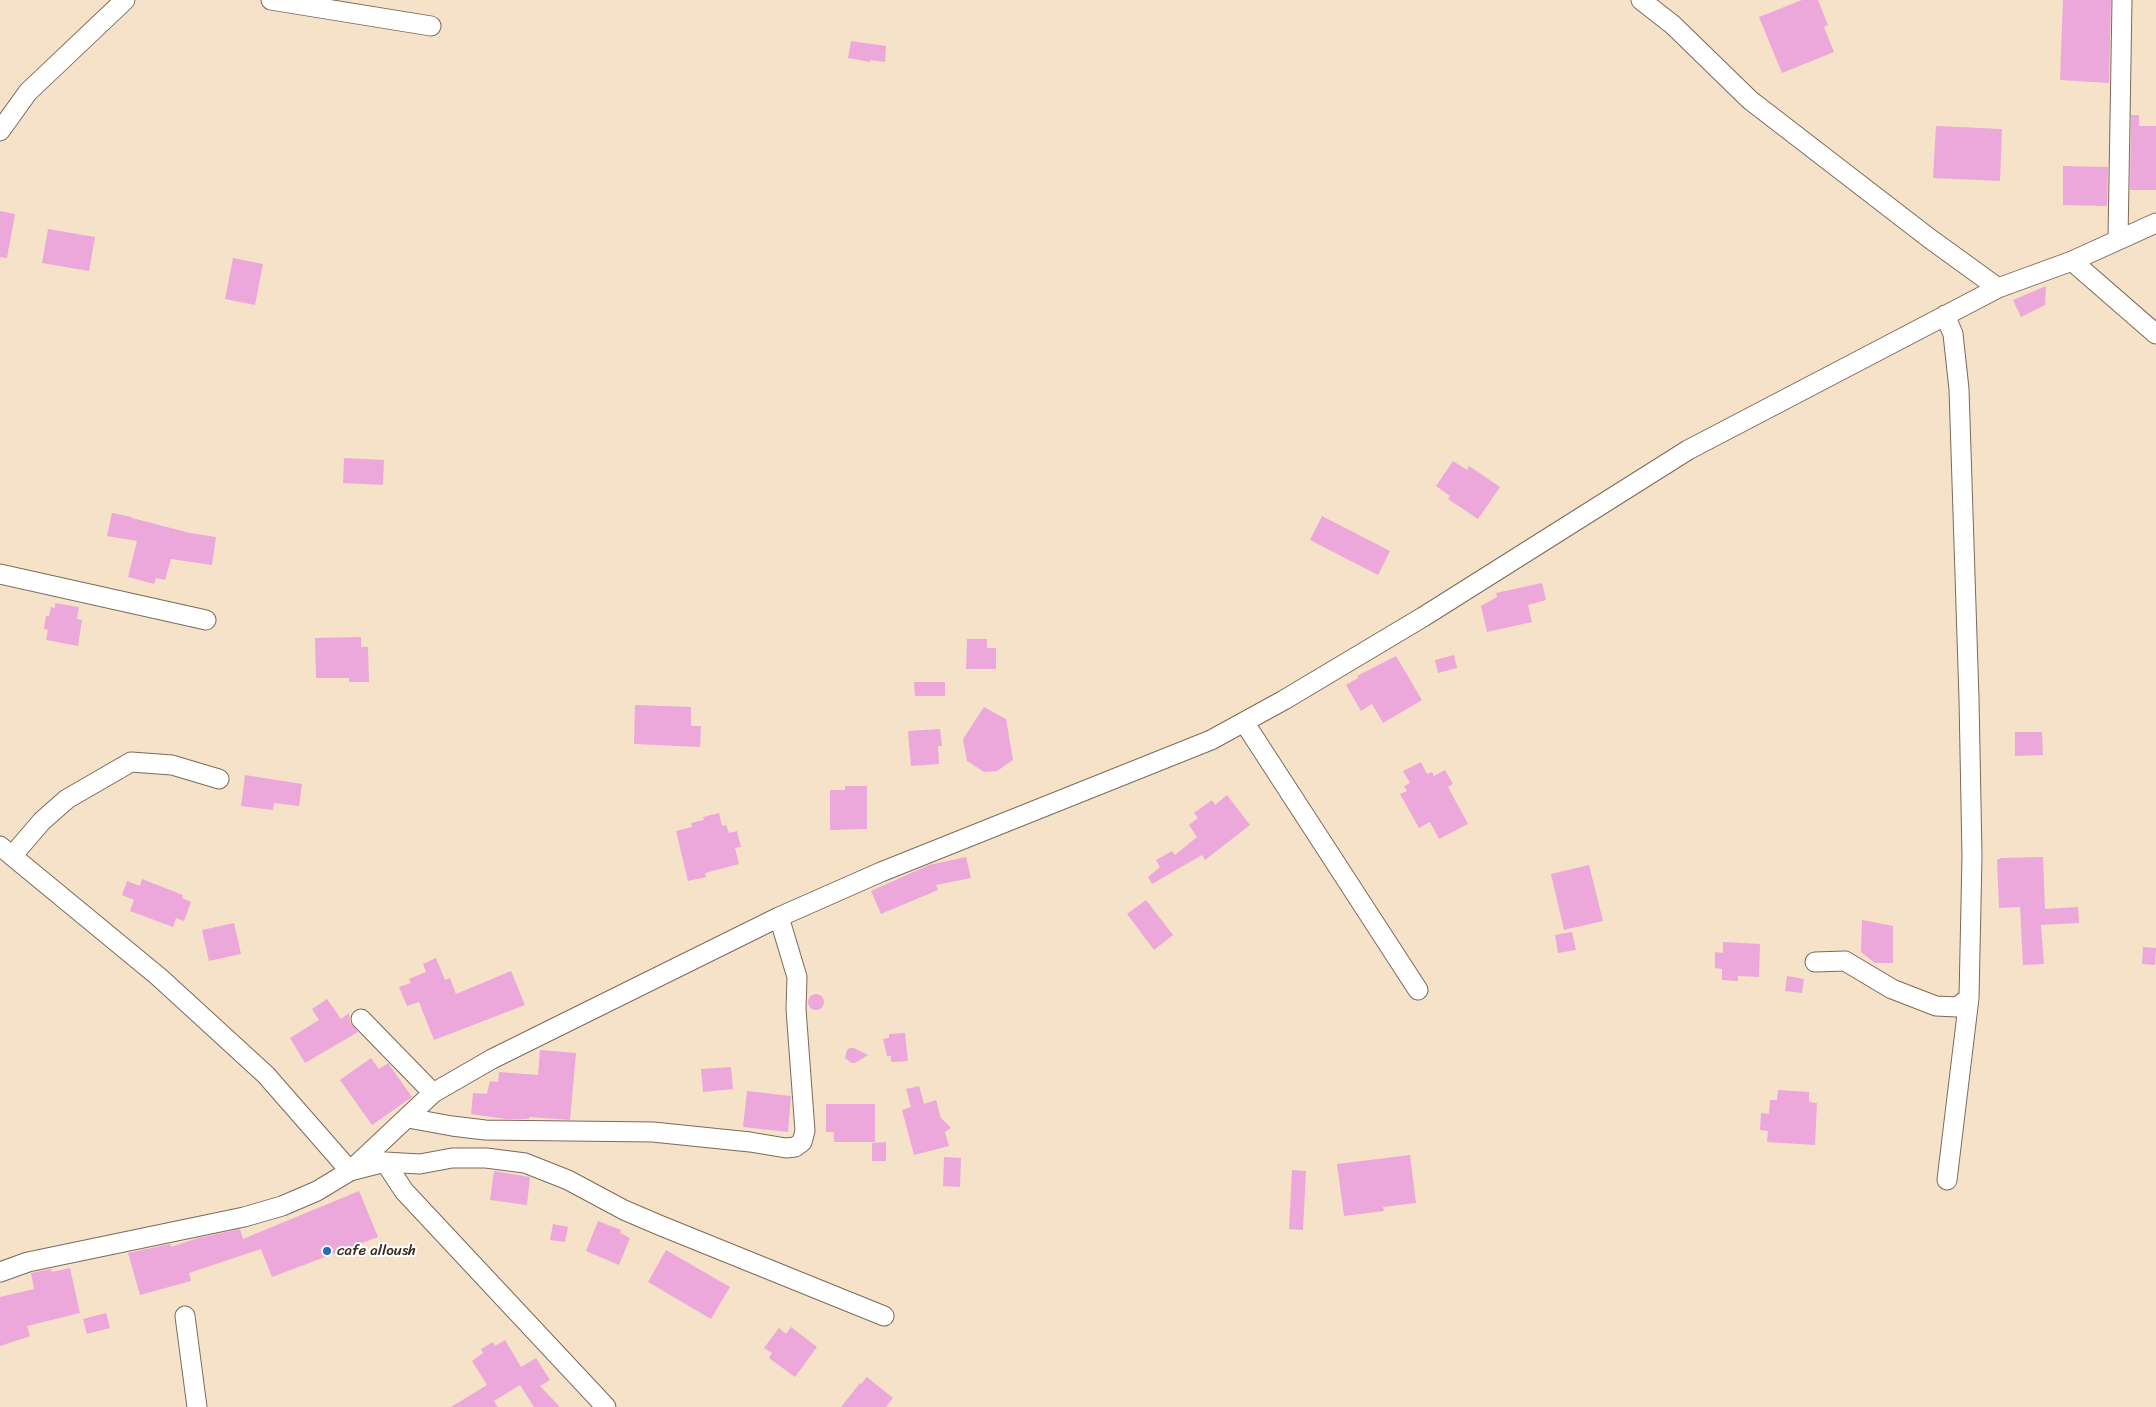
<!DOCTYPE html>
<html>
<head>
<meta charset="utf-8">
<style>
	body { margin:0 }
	canvas { display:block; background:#f5e2c8 }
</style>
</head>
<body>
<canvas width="2156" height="1407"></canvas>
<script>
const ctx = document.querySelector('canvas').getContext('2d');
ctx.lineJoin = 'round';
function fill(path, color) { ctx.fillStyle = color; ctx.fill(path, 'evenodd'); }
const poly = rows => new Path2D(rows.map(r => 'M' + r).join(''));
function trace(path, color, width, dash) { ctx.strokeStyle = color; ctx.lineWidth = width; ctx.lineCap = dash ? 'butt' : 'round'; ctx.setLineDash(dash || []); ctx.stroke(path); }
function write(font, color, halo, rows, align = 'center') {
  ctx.font = font + ' Sriracha,sans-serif'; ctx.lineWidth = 4; ctx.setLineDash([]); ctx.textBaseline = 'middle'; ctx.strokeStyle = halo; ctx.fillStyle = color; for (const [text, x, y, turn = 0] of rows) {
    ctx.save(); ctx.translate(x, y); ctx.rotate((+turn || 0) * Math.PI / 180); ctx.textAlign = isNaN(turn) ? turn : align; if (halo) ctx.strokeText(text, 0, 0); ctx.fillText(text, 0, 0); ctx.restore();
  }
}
const building = poly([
	[1802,0,1818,0,1828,25,1824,27,1834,52,1782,73,1759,17],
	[2063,0,2111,0,2109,83,2060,80],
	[851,41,886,46,885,62,871,60,870,62,848,58],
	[2131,115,2139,115,2139,126,2156,126,2156,190,2130,190],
	[1936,126,2002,129,2000,181,1933,178],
	[2063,166,2108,167,2107,206,2063,205],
	[0,211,15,214,7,258,0,257],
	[48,229,95,237,89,271,42,263],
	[233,258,263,264,255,305,225,299],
	[2046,286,2045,305,2021,317,2013,300],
	[344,458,384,460,383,485,343,483],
	[1453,461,1467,470,1469,466,1500,487,1478,519,1448,499,1450,496,1436,486],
	[112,513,132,517,132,518,190,533,216,537,212,565,171,559,165,580,156,578,154,584,128,577,137,541,107,536],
	[1322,516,1390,551,1378,575,1310,540],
	[1542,583,1546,600,1528,605,1532,622,1487,632,1481,606,1497,597,1496,593],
	[55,603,79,607,77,619,82,620,78,646,46,640,48,630,44,629,46,616,49,616,51,607,55,608],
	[361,637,361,647,368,647,369,682,349,682,349,678,316,678,315,638],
	[967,639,987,639,987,648,996,648,996,669,966,669],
	[1454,655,1457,668,1438,673,1435,660],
	[1396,656,1422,700,1383,723,1372,704,1361,711,1346,685,1358,678,1357,676],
	[914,682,945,682,945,696,915,696],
	[635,705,691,707,691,726,701,726,700,747,634,744],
	[984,707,1006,719,1013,760,997,771,984,772,967,761,963,739],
	[940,729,942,746,938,746,939,764,911,766,908,731],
	[2015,732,2042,732,2043,755,2015,756],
	[1421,762,1427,774,1432,772,1434,776,1445,770,1453,784,1448,787,1468,824,1439,839,1430,822,1419,828,1400,794,1407,791,1404,786,1410,783,1403,771],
	[245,775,302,784,299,806,274,803,273,810,241,806],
	[845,786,867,786,867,829,830,830,830,790,845,790],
	[1227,795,1250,825,1205,860,1202,855,1152,884,1148,877,1160,867,1156,860,1172,851,1175,855,1197,837,1189,825,1198,818,1194,813,1212,800,1215,805],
	[719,813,722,826,726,825,729,833,737,831,741,847,735,848,739,864,705,873,706,877,688,881,676,831,692,827,691,823,704,820,703,817],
	[966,857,971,878,936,885,938,890,881,914,871,891,929,865],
	[2043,857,2045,909,2078,907,2079,923,2041,925,2044,964,2023,965,2020,907,1999,908,1997,860,2001,858],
	[1589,865,1603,921,1564,930,1551,874],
	[142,879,183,895,182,898,191,902,184,921,176,918,173,927,130,911,134,900,122,895,127,881,140,886],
	[1146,900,1173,935,1154,950,1127,914],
	[1862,920,1893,926,1893,963,1875,963,1861,952],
	[234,923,241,954,209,961,202,930],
	[1572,932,1576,950,1558,953,1555,935],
	[1723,942,1760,944,1759,977,1738,976,1738,981,1722,980,1722,969,1715,968,1715,952,1723,953],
	[2143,947,2156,948,2155,965,2142,964],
	[436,958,445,980,450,978,456,994,511,971,525,1005,434,1040,419,1002,407,1006,399,987,411,983,409,979,426,972,423,964],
	[1787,976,1804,979,1802,993,1785,991],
	'808 1002a8 8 0 1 1 16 0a8 8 0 1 1-16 0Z',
	[327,999,341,1019,349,1013,350,1022,358,1032,305,1063,290,1038,319,1020,312,1009],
	[905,1033,908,1061,891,1062,891,1056,887,1056,883,1039,889,1038,889,1034],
	[850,1048,854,1048,868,1055,855,1063,851,1063,845,1058,847,1050],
	[540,1050,576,1053,570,1120,529,1117,529,1119,505,1119,471,1114,473,1093,487,1094,490,1081,498,1082,499,1072,538,1075],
	[371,1058,379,1069,388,1063,412,1097,372,1125,340,1080],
	[731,1067,733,1089,703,1092,701,1069],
	[919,1086,924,1104,936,1100,941,1118,951,1128,945,1132,949,1146,914,1155,902,1110,911,1107,906,1089],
	[1778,1090,1809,1092,1809,1102,1817,1103,1815,1145,1767,1142,1768,1131,1760,1130,1761,1113,1769,1114,1770,1100,1777,1100],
	[747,1091,791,1096,788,1132,743,1127],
	[826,1104,875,1104,875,1142,834,1142,834,1132,826,1132],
	[886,1142,886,1161,872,1161,872,1143],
	[1410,1155,1416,1203,1383,1207,1384,1211,1344,1216,1337,1164],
	[944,1157,961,1158,960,1187,943,1186],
	[1292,1170,1306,1171,1303,1230,1289,1229],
	[494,1171,530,1177,527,1205,490,1200],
	[359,1191,378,1237,272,1277,261,1249,189,1273,191,1281,140,1295,128,1253,170,1244,171,1247,198,1238,240,1229,243,1239],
	[598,1221,621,1230,620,1233,630,1238,619,1265,586,1251],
	[553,1224,568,1227,565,1242,550,1240],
	[666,1250,730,1287,711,1319,648,1282],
	[70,1268,80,1313,27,1326,30,1336,0,1346,0,1297,34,1289,31,1273,51,1269,52,1272],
	[106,1313,110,1328,87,1334,83,1319],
	[791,1327,817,1347,795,1377,769,1358,772,1353,764,1348,779,1328,786,1334],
	[505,1340,521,1367,536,1358,550,1380,540,1386,560,1407,534,1407,520,1385,494,1401,498,1407,451,1407,487,1385,472,1361,483,1353,481,1349,493,1342,495,1346],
	[867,1377,893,1398,886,1407,841,1407,860,1383,861,1384]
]);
const minor = poly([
	[271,0,431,26],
	[1641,0,1673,25,1750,100,1929,238,1998,288],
	[0,131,28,92,125,0],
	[2118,239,2122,0],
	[2072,261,2156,334],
	[1945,315,1953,334,1959,389,1969,699,1972,856,1969,998,1947,1180],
	[0,574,206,620],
	[1244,722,1418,990],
	[0,846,159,977,266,1075,350,1171,385,1162,420,1164,452,1158,486,1158,525,1163,568,1180,624,1210,659,1225,884,1316],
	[12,856,42,821,67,799,131,762,172,765,219,779],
	[1815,962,1845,961,1892,989,1936,1006,1957,1007,1969,998],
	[361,1019,433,1093],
	[408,1118,452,1126,485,1130,653,1132,750,1142,786,1148,795,1147,802,1142,805,1131,796,1009,797,977,779,917],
	[385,1162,404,1191,606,1407],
	[0,1272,28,1262,244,1217,282,1206,317,1191,350,1171,433,1093,492,1059,779,917,881,872,1211,740,1284,700,1423,617,1688,450,1998,288,2072,261,2156,223],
	[185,1316,197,1407]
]);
const markers = [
	[327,1251,5,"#1f6fb2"]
];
const poiNames = [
	["cafe alloush",337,1251]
];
fill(building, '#eca8db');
trace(minor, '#7c6a5a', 21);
trace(minor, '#fff', 19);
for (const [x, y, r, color] of markers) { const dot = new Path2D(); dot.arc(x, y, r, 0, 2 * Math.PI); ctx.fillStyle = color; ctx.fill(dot); trace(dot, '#fff', 2); }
write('15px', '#3b2a1e', '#fff', poiNames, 'left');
</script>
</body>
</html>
